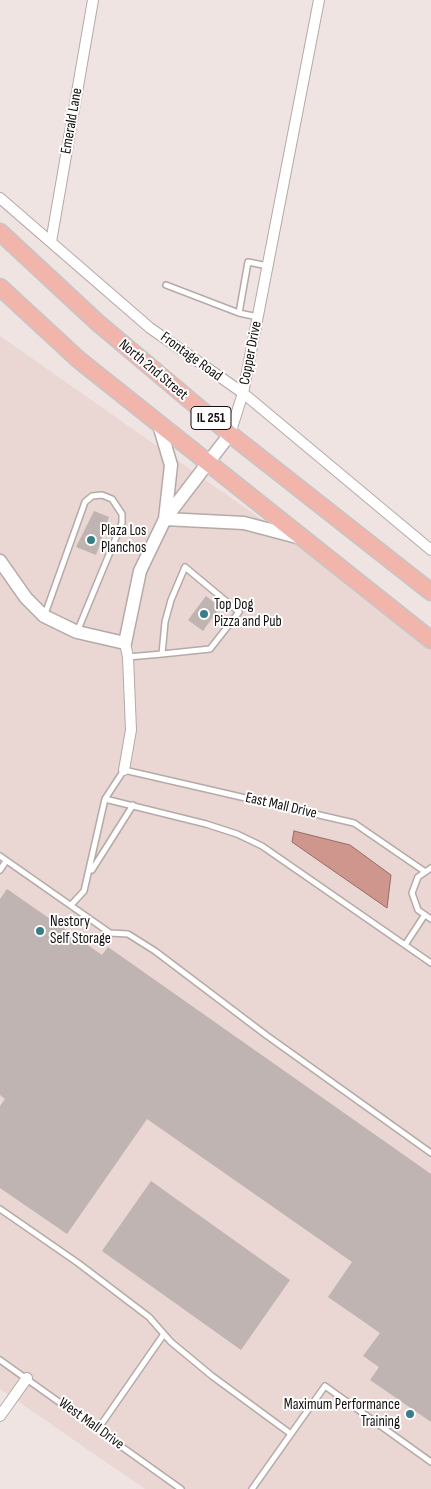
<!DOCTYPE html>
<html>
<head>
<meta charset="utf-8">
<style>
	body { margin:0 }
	canvas { display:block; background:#efe4e2 }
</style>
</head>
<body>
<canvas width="431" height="1489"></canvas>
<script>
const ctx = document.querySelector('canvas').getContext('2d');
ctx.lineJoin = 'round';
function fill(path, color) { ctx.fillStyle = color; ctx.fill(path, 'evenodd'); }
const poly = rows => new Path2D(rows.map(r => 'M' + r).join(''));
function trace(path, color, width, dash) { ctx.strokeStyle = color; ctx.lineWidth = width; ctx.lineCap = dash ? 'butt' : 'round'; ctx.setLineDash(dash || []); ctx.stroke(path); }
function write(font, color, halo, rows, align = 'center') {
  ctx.font = font + ' "Sofia Sans Condensed",sans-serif'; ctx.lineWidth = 4; ctx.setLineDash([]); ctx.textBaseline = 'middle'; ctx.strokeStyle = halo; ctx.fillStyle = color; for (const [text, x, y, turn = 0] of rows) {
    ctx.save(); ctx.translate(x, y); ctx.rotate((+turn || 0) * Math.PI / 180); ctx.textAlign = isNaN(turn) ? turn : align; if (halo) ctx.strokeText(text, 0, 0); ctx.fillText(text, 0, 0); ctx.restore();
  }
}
const built = poly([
	[0,336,431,638,431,1489,145,1489,0,1389]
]);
const water = poly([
	[294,831,350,845,391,875,387,908,292,842,294,831]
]);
const building = poly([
	[94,511,109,517,96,555,76,547],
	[206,596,220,607,203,631,188,620],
	[7,889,102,955,108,947,431,1174,431,1422,370,1380,379,1367,363,1356,380,1333,328,1297,352,1262,147,1119,67,1234,0,1188,0,1106,5,1099,0,1095,0,899],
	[151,1181,290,1280,241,1350,102,1251]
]);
const service = poly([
	[166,285,239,313,258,317],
	[239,313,248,262,268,266],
	[45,614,85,502,92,496,102,495,112,499,122,514,122,523,77,632],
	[128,657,162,654,210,649,239,612,185,567,171,600,165,622,162,654],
	[105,799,206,824,237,834,262,846,431,963],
	[0,856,110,933,128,934,155,951,266,1035,431,1153],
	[431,868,418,877,412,893,418,910,431,919],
	[0,870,6,861],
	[92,870,133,805],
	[71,905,84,891,105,799,124,770,354,823,424,871],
	[405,945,424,916],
	[0,1209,78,1263,149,1317,171,1342,212,1376,291,1434],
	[0,1360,181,1489],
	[98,1429,164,1334],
	[252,1489,325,1386,431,1462]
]);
const minor = poly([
	[0,198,150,328,243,393,431,550],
	[51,242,93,0],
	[230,434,243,393,319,0],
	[124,770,131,730,128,657,125,643],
	[0,1416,27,1378]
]);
const tertiary = poly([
	[159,425,171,465,165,519,244,523,301,538],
	[0,561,26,598,44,616,77,632,125,643,140,571,165,519,230,434]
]);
const primary = poly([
	[0,232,98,323,230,434,431,592],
	[0,287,79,360,431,640]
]);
const markers = [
	[91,540,5,"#377e89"],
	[204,614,5,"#377e89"],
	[40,931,5,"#377e89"],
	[410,1414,5,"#377e89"]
];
const shields = [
	[211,418,40]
];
const shieldNames = [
	["IL 251",211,418]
];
const streetNames = [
	["Emerald Lane",72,121,-80],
	["Copper Drive",251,353,-79],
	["Frontage Road",191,357,36],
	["North 2nd Street",153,370,40],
	["East Mall Drive",281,806,13],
	["West Mall Drive",91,1424,36]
];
const poiNames = [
	["Plaza Los",101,531],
	["Planchos",101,548],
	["Top Dog",214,605],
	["Pizza and Pub",214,622],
	["Nestory",50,922],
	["Self Storage",50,939],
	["Maximum Performance",400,1405,"right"],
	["Training",400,1422,"right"]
];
fill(built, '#ead6d2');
fill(water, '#ce968c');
trace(water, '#966e66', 1);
fill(building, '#bfb4b2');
trace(service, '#b4aaa8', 8);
trace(minor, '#b4aaa8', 12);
trace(tertiary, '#b4aaa8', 15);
trace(primary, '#c6c6c5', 19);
trace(service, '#fff', 5);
trace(minor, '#fff', 10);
trace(tertiary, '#fff', 12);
trace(primary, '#f1b5ac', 16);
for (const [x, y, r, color] of markers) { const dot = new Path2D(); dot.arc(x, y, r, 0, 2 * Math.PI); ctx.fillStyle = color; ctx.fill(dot); trace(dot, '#fff', 2); }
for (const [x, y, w] of shields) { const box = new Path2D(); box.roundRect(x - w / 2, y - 11.5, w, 23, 4); ctx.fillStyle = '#fff'; ctx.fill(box); trace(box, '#13100f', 1); }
write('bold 14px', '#13100f', null, shieldNames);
write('15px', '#13100f', '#fff', streetNames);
write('15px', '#13100f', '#fff', poiNames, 'left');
</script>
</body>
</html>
